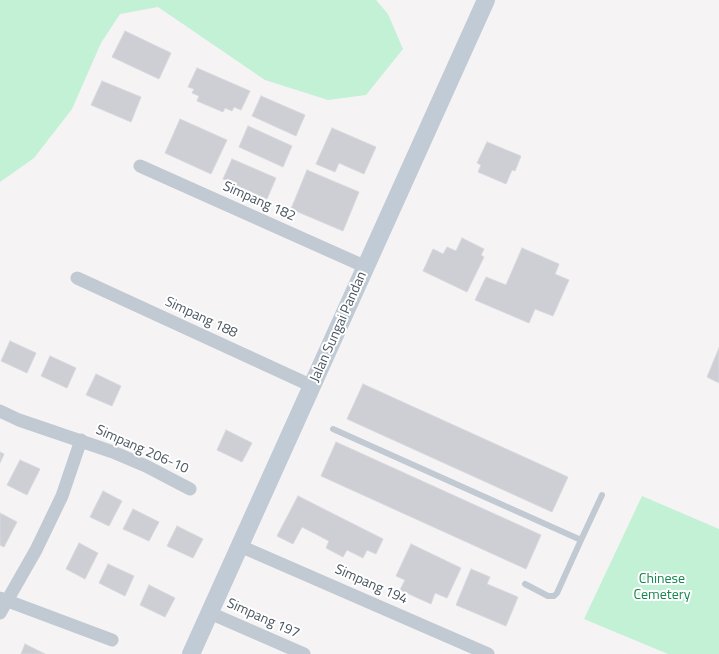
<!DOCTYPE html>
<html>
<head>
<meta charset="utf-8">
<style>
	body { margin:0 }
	canvas { display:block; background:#f5f3f3 }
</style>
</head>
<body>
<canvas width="719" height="654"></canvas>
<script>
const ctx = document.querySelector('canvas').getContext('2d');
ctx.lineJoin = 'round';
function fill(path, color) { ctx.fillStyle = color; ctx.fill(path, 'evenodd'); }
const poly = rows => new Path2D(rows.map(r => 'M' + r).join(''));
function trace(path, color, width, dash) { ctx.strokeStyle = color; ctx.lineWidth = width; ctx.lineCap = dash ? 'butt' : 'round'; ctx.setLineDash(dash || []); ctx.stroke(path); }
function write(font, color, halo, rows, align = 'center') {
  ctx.font = font + ' "Titillium Web",sans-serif'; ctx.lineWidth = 4; ctx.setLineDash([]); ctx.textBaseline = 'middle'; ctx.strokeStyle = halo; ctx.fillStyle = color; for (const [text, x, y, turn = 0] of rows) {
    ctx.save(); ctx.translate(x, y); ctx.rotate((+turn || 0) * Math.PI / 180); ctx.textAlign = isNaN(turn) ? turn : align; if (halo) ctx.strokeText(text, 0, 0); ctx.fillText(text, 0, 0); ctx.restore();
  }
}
const green = poly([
	[0,0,376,0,388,14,403,49,366,95,328,100,265,80,158,7,120,14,101,43,72,109,34,158,0,182],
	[642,496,719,529,719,654,668,654,584,619]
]);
const building = poly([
	[125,31,171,53,159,79,112,57,125,31],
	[197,68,250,91,241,110,234,107,232,111,225,108,223,112,197,101,199,96,192,93,194,89,188,87,197,68],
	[102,81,141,97,131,122,91,105,102,81],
	[261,96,305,115,296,136,252,116,261,96],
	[180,119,227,140,211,174,165,153,180,119],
	[248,126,292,146,283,167,239,147,248,126],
	[332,128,376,147,364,174,339,163,335,172,316,164,332,128],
	[487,142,521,156,515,171,512,170,506,184,478,172,481,165,477,163,487,142],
	[232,159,276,178,267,199,223,179,232,159],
	[307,170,359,192,343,231,291,209,307,170],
	[462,238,484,249,481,255,484,257,467,292,423,271,433,249,443,254,447,247,456,251,462,238],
	[522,248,559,264,555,274,569,280,553,316,535,309,529,323,475,300,486,277,506,285,522,248],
	[10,341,36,353,27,373,1,361,10,341],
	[719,348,719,383,707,377,719,348],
	[50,356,76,368,67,388,41,376,50,356],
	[96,374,121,386,112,406,86,395,96,374],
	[363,384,568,477,552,512,347,419,363,384],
	[226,430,252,443,242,462,217,450,226,430],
	[336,442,541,535,526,569,321,476,336,442],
	[0,452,4,454,0,463,0,452],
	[20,460,40,469,27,495,7,485,20,460],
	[103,491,122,501,109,526,90,517,103,491],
	[298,496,383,539,376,554,367,550,363,558,347,550,343,557,326,548,329,541,302,527,293,544,277,536,298,496],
	[133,509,159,522,149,541,123,529,133,509],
	[0,513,17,522,4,547,0,545,0,513],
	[177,526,203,539,193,558,167,546,177,526],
	[79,543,98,553,85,579,66,569,79,543],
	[411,544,461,568,447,598,435,593,431,604,400,590,405,580,396,576,411,544],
	[108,564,134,576,125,596,99,583,108,564],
	[471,569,490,577,487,584,518,597,506,626,456,605,471,569],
	[149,585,175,598,165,617,140,605,149,585],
	[25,644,45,654,21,654,25,644]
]);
const lane = poly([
	[333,429,581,540,557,593,554,596,548,596,525,584],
	[581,540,602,495]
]);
const street = poly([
	[140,166,366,267],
	[77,278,312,386],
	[0,411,19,420,113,452,146,466,190,489],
	[240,546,488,654],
	[0,598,112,640],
	[0,613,36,550,62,496,81,440],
	[210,613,304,654]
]);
const secondary = poly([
	[191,654,486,0]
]);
const streetNames = [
	["Simpang 182",259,202,24],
	["Simpang 188",201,318,25],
	["Jalan Sungai Pandan",339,327,-66],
	["Simpang 206-10",142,450,24],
	["Simpang 194",371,585,24],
	["Simpang 197",263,619,24]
];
const parkNames = [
	["Chinese",662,580],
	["Cemetery",662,596]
];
fill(green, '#c3f1d5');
fill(building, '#cdcfd5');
trace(building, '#d7d9de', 1);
trace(lane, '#c1cad2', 6);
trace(street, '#c1cad2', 13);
trace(secondary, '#c1cbd6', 18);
write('14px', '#4a5661', '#fff', streetNames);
write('14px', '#17864f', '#fff', parkNames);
</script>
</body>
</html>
